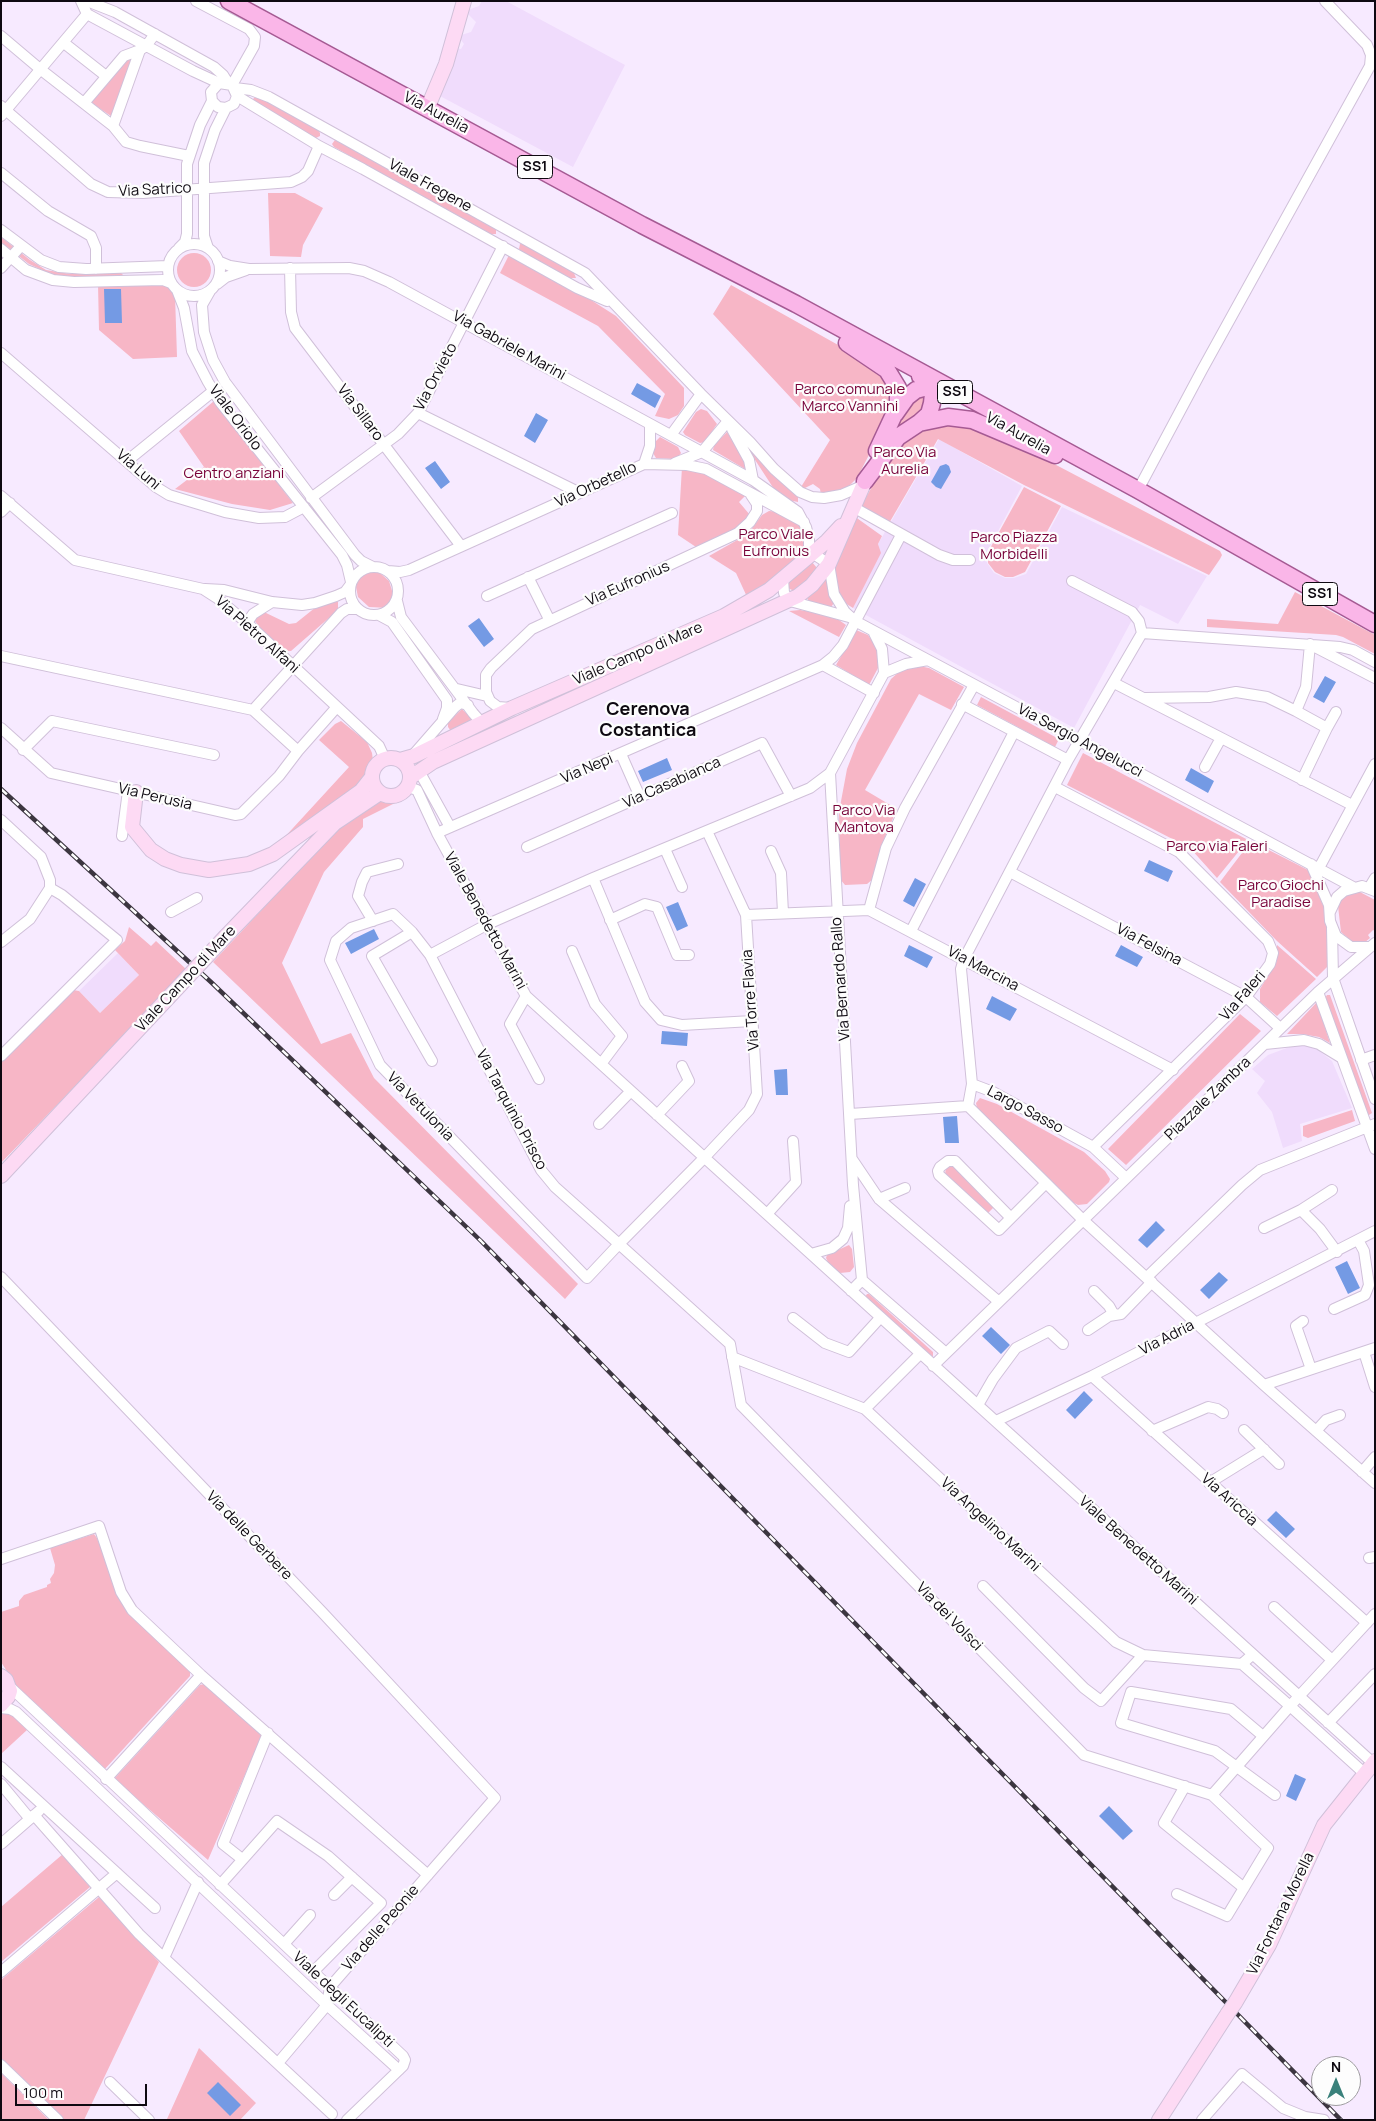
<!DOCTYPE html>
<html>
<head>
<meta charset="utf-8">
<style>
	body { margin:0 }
	#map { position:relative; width:1376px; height:2121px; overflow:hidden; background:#f7eaff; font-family:Manrope,sans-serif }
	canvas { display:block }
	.frame { position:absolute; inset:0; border:2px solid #0e0911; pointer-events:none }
	.north { position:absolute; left:1311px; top:2056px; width:50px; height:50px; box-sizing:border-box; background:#fdfdfd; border:1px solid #9d9b9f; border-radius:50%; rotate:0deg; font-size:14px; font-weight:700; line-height:20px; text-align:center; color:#0e0911 }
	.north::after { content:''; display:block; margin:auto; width:18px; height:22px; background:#3a817b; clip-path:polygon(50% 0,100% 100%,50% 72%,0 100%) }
	.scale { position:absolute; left:15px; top:2084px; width:132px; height:22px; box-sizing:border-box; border:2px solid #0e0911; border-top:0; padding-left:6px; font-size:15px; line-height:18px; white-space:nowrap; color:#0e0911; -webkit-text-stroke:4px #fdfdfd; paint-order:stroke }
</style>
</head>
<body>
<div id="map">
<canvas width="1376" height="2121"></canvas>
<div class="frame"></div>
<div class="north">N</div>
<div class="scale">100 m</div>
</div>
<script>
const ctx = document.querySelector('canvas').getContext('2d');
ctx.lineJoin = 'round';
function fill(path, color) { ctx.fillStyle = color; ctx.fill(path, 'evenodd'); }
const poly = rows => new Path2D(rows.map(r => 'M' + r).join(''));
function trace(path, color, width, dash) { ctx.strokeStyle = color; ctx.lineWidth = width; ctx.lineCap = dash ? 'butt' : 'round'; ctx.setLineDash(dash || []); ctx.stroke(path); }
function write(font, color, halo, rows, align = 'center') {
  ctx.font = font + ' Manrope,sans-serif'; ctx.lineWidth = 4.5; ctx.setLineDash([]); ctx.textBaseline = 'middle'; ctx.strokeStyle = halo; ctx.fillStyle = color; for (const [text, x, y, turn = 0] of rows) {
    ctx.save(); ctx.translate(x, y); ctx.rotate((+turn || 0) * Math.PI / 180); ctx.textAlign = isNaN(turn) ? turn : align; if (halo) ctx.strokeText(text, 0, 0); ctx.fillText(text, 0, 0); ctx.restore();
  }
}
const built = poly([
	[482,1,506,1,625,65,573,167,440,96,456,48,461,49,464,44,458,36,471,32,476,22,465,11,479,6],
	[939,439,1022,486,987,552,987,563,994,573,1005,578,1014,578,1026,574,1062,507,1207,576,1178,624,1140,605,1074,728,853,608,880,553,878,544],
	[118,953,139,975,100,1013,79,991],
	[1292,1046,1306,1046,1317,1049,1332,1061,1352,1108,1300,1124,1302,1141,1283,1148,1272,1112,1257,1093,1265,1081,1252,1069,1268,1055]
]);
const green = poly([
	[130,54,135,58,111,116,90,102],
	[256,96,318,130,320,133,320,136,316,138,313,137,255,102,253,99],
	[335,140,496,229,496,234,491,234,334,147,332,144],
	[268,193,295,193,323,208,303,245,301,257,270,256],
	[1,237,30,260,46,270,70,274,121,273,123,275,87,278,55,276,29,264,1,242],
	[520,244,523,244,574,273,576,278,570,278,521,251,519,249],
	'177 270a17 17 0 1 1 34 0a17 17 0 1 1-34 0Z',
	[509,255,591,300,616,316,684,388,684,406,678,415,669,419,655,416,665,394,598,326,500,273],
	[163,282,175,295,177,357,133,359,99,330,98,284],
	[731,285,881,369,896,403,857,478,848,487,821,495,820,489,813,484,803,489,801,487,830,440,713,314],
	[924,390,928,405,897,431,894,427,897,420],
	[214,401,293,503,270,510,232,504,175,489,204,467,179,431],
	[701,409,707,411,717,424,705,442,700,443,685,435,683,432,696,412],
	[953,422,999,435,1220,551,1222,555,1220,559,1209,575,1024,485,938,439,888,525,863,508,862,505,891,451,910,433],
	[727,432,748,467,745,469,713,450,714,445],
	[660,437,678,447,681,453,679,456,674,459,656,458,653,453,655,442],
	[744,443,798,497,798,502,788,500,774,489],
	[682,467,696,469,722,481,745,496,739,502,750,515,735,530,696,547,678,535],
	[1024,487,1061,506,1025,572,1013,577,1005,577,995,572,988,563,988,552],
	[769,511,780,512,804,528,805,552,748,599,736,573,709,556,748,534,762,515],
	[854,516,882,536,878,544,881,553,853,608,845,603,839,594,834,566],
	[812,562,817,568,804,583,794,591,788,588,787,582],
	[369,571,380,573,389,581,394,597,393,605,389,608,369,607,358,597,356,587,358,577,363,572],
	[827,578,829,593,834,603,831,607,809,601,807,598],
	[1295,592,1375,635,1375,654,1343,637,1336,635,1207,627,1207,619,1278,624],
	[334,601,338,602,338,610,291,651,285,651,259,627,255,621,258,614,264,612,289,624,296,623,316,607],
	[800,610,817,613,839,620,846,625,839,637,789,611],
	[856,630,868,635,877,648,878,668,869,685,836,665],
	[919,666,929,668,964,687,951,710,919,694,865,790,897,809,885,837,873,879,867,884,845,885,840,879,839,812,847,769,857,743,891,679,900,671],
	[981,697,1059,739,1055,747,977,705],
	[462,709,473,720,451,731,448,727,448,722],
	[341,721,367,742,372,753,373,761,363,782,282,840,349,767,319,740,335,724],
	[1083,753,1248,840,1217,878,1190,848,1067,785],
	[374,802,397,802,363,819,363,827,324,872,282,963,321,1044,351,1033,374,1078,578,1284,565,1299,213,962,339,827],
	[1251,841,1308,870,1326,912,1329,965,1317,977,1277,941,1220,882],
	[1358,891,1375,900,1375,931,1373,930,1368,935,1370,938,1364,943,1356,945,1341,932,1338,906,1341,900,1348,894],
	[129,927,151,946,156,941,187,970,1,1163,1,1062,73,990,79,991,100,1013,139,975,115,950,125,941],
	[1277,945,1316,979,1277,1016,1260,1002,1260,989,1277,961],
	[1330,995,1372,1113,1369,1115,1368,1116,1325,998,1327,995],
	[1317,1002,1330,1043,1319,1037,1302,1034,1287,1034],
	[1240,1014,1261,1031,1126,1165,1108,1149],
	[980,1098,997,1104,1084,1152,1105,1171,1110,1179,1109,1182,1087,1204,1078,1205,1074,1203,977,1108,976,1103],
	[1352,1110,1355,1121,1308,1138,1303,1136,1303,1126],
	[954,1165,994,1207,987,1214,945,1175,946,1167],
	[849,1245,852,1249,854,1267,850,1272,840,1273,829,1264,826,1258,827,1255],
	[867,1294,869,1294,933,1352,933,1356,931,1357,865,1297],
	[94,1534,97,1538,121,1602,129,1612,190,1672,190,1676,104,1770,19,1690,1,1662,1,1612,19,1606,19,1601,24,1595,47,1587,47,1585,51,1583,50,1579,54,1573,55,1565,50,1548],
	[204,1684,263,1733,208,1860,114,1779,200,1685],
	[1,1711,10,1713,27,1730,1,1754],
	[63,1854,90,1887,1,1962,1,1907],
	[99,1897,159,1962,84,2120,64,2120,1,2058,1,1980],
	[199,2048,256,2103,240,2120,167,2119],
	[1,2073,49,2120,1,2120]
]);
const water = poly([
	[104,289,121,289,122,323,105,323],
	[637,383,661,396,655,408,631,394],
	[536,413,548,420,535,443,524,436],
	[435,461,450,482,441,489,425,468],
	[946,464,949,466,951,472,941,489,936,487,931,482,940,466],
	[479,618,494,639,484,647,468,626],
	[1325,676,1336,682,1324,703,1313,697],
	[667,758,672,770,643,782,638,771],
	[1191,768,1214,781,1208,793,1185,780],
	[1149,860,1173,871,1168,882,1144,871],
	[915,878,926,884,914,907,903,901],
	[678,902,688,926,677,931,666,907],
	[374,929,379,939,351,954,345,943],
	[909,945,933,957,927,968,904,956],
	[1121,945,1143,957,1137,967,1115,956],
	[992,996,1017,1009,1010,1021,986,1009],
	[662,1031,688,1033,687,1046,661,1044],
	[787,1069,788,1095,776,1095,774,1070],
	[957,1116,959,1143,945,1143,943,1117],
	[1156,1221,1165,1230,1147,1248,1138,1240],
	[1347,1261,1360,1288,1348,1294,1335,1267],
	[1219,1272,1228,1280,1209,1299,1200,1290],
	[991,1327,1010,1345,1001,1354,982,1336],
	[1084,1391,1093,1400,1075,1419,1066,1410],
	[1276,1511,1295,1529,1286,1538,1267,1520],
	[1295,1774,1306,1779,1296,1801,1286,1796],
	[1109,1806,1133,1831,1123,1840,1099,1816],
	[218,2082,241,2105,230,2116,207,2093]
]);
const street = poly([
	[81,1,87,14,193,71,219,83,232,85,237,96,234,104,226,108,218,107,212,101,211,92,219,83],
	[87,1,115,12,214,67,223,75,228,83],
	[196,1,249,29,255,37,254,46,232,85],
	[1,36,40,69,113,126,126,142,140,146,189,156],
	[64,43,106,76],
	[235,88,251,90,269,97,585,273,701,394,750,442,774,469,800,492,812,497,824,498,841,495,862,486],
	[237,96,319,146,363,169,577,288,607,301],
	[84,103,124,56,140,50],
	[1,106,91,184,108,192,143,193,291,182,302,177,308,171,319,146],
	[1,116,87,14],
	[113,126,140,50,146,46,155,34],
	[1,173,48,211,91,236,96,248,96,269],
	[1,230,41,260,59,267,86,269,168,266],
	'168 270a26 26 0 1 1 52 0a26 26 0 1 1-52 0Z',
	[179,248,185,242,187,234,187,164,200,125,212,101],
	[208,248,204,236,204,163,215,130,226,108],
	[1,249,26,270,53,280,74,282,163,280,171,283],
	[218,261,230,266,249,269,349,268,364,271,389,282,753,480,798,512,806,527,809,539,809,549,805,558],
	[1,268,21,246],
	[290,268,291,312,295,328,461,546],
	[217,284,226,277,246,270],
	[177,290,184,308,192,351,208,382,220,402,342,555,347,565,351,582],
	[210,291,202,305,204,332,213,360,225,382,355,555,361,561,373,567],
	[1,353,156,487,169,495,225,512,259,518,285,517,304,507],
	[418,413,580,493],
	[732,429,749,460,753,480],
	[671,435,701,394],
	[127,461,217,388],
	[675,463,702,452,728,421],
	[644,464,650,446,650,424],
	[1138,490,1202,370,1370,66,1371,55,1367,45,1325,1],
	[1,496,75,560,203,589,217,598,247,623,379,746,385,759],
	[311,498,398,434,418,413,503,246],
	[853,507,939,555,953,560,970,560],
	[1,512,10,503],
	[812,553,829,564,834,594,845,612,855,621,1353,887],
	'350 591a24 24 0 1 1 48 0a24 24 0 1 1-48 0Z',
	[388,571,400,572,409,570,644,464,687,465,706,469,804,522],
	[528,577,549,619],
	[783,579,784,593,790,601,849,617],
	[1072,581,1132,612,1139,621,1142,633],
	[205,589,224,590,272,602,302,605,315,603,336,596,345,592,351,584],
	[487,596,672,513],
	[397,601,401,617,473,713,480,721,489,720],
	[379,615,392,622,447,700,447,708,443,719],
	[247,623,253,614,272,602],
	[1315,647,1375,678],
	[1,656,253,710,298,751,336,708],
	[823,665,874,693],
	[884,673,906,664,928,660],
	[1114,683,1352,805],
	[457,689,487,696],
	[1145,698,1209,697,1236,692,1267,697,1296,711,1327,728,1302,780],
	[962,704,1068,760],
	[511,708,498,707,490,701,486,692,486,675,491,668,532,629,738,533,750,522,757,511,757,504,751,495],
	[253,710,341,613,347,609,358,609],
	[1296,711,1306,687,1310,644],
	[1,728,51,773,235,815,241,814,279,776,298,751],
	[1327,728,1336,712],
	[23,750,52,721,214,755],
	[414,754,455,707,460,703,468,705],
	[621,754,640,797],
	[1205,767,1221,738],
	[419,771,450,827],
	[830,773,853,1185,862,1280,851,1291],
	[408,787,417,790,437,833,526,996,1373,1763],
	[1055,787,1179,852,1268,941,1273,953,1270,964,1246,997,1093,1147],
	[1,820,41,857,50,880,50,888,30,919,1,942],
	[707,831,746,915,757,1094,749,1110,704,1158,619,1244,587,1278,380,1065,330,960,336,941,351,928,393,914,412,932,430,955,541,1170,555,1187,619,1244,730,1344,741,1405,1084,1755,1212,1795,1268,1848,1227,1916,1177,1894],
	[437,833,823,665,833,657,843,645,901,535],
	[122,836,128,791],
	[527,847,762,743,791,796],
	[665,849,682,887],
	[771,851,781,873,783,913],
	[1311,864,1329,905,1330,921,1336,936,1351,947,1368,947],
	[1319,868,1375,764],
	[1010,872,1246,997,1280,1028],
	[593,878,645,1002,661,1020,682,1025,752,1021],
	[1369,888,1375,878],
	[869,910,886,848,905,808,974,685],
	[171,912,197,898],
	[1330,912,1337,897,1344,891,1362,886,1375,891],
	[746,915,869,910,1173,1070],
	[610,920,645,904,657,907,677,955,689,955],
	[373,921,358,896,362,882,367,872,398,864],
	[1332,928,1333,978,1375,1099],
	[911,931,1014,732],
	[412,932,372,956,432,1061],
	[572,951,595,1004,622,1036,601,1064],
	[430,955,488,924,593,878,810,788,830,773,884,673,882,649,873,631],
	[1318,992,1375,1149],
	[526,996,510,1024,539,1079],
	[1265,1044,1304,1040,1319,1044,1342,1058],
	[1,1056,117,940,62,895,50,888],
	[1361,1060,1375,1055],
	[972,1084,961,969,964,959,1068,760,1142,633,1340,647,1353,650,1375,662],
	[850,1114,968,1106],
	[657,1115,689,1081,682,1066],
	[599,1124,631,1091],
	[852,1159,879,1199,998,1301],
	[1126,1178,1093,1147,993,1092,972,1084,968,1106,1046,1183,1083,1220,1264,1385,1375,1483],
	[1332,1190,1301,1210,1320,1229,1337,1252],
	[879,1199,905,1188],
	[767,1214,796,1182,793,1141],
	[1011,1218,955,1161,948,1161,940,1167,938,1171,939,1175,999,1230,1046,1183],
	[1264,1228,1301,1210],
	[811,1254,832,1248,843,1239,848,1228,850,1206],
	[1,1277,322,1612,495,1798,330,1987,327,2005,278,2063],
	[1147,1277,1242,1185,1260,1170,1375,1124],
	[862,1280,946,1353],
	[1094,1291,1109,1306,1114,1315],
	[1334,1309,1365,1295,1369,1285,1364,1251,1358,1240],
	[793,1318,825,1343,849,1352,880,1318],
	[1303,1321,1296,1326,1311,1369],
	[1088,1330,1109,1316,1121,1314,1152,1282],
	[1364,1352,1375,1387],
	[732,1357,865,1409,1116,1642,1143,1655,1242,1664,1252,1655],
	[933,1366,1318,992,1375,943],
	[1092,1376,1367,1623],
	[1264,1385,1375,1348],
	[978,1405,993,1379,1016,1348,1049,1331,1063,1344],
	[865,1409,920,1354],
	[996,1421,1092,1376,1375,1231],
	[1244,1430,1279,1464],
	[1152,1431,1208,1407,1217,1409,1223,1413],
	[1316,1431,1326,1420,1340,1415],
	[1362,1472,1375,1457],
	[1209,1483,1264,1449],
	[1369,1558,1375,1557],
	[1,1559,99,1526,121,1592,132,1610,201,1675,428,1875],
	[983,1586,1084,1688,1101,1701,1143,1655],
	[1274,1607,1332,1660],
	[9,1686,403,2056,405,2060,403,2066,347,2120],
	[1,1708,10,1709,16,1712,327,2005,399,2070],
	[1328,1723,1375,1674],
	[1263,1736,1231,1709,1131,1692,1121,1723,1215,1751,1275,1795],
	[1,1767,155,1908],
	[1364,1773,1290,1706,1375,1614],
	[106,1779,201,1675],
	[1,1784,30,1819],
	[1185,1786,1164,1823,1244,1888],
	[1212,1795,1290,1706,1242,1664],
	[34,1815,139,1934,164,1958],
	[1,1844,39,1811],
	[242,1859,223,1844,268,1733],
	[198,1882,164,1958,332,2114],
	[220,1885,277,1821,328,1856,381,1903,313,1972],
	[334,1895,352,1877],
	[284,1944,310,1915],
	[1,1972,117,1873],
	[1,2065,58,2120],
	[110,2082,149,2120],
	[1202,2120,1242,2074,1283,2108,1305,2117,1324,2120]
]);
const secondary = poly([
	[427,109,446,64,464,1],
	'372 777a19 19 0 1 1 38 0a19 19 0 1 1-38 0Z',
	[400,760,414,756,512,708,724,616,769,590,827,541,841,526],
	[411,777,433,762,798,596,812,585,829,564,865,481],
	[136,792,132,827,151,850,165,859,181,865,209,870,249,864,273,854,361,791,372,777],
	[226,936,335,823,380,793],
	[1,1176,168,998],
	[1,1676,6,1680,10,1691,8,1697,1,1705],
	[1235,2003,1269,1945,1324,1825,1375,1761],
	[1159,2120,1228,2013]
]);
const primary = poly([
	[229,1,642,225,796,304,1138,490,1375,624],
	[847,343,887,370,898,388,898,406,877,451],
	[895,414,907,397,916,390,931,386,938,388],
	[919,423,948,417,972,420,1055,455],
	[865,481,898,437,919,423,929,414,932,403,933,394,929,383,920,376]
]);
const rail = poly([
	[1,789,212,983,481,1241,1341,2120]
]);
const secondaryBridge = poly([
	[168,998,226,936],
	[1228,2013,1235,2003]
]);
const shields = [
	[535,167,35],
	[955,392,35],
	[1320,594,35]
];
const shieldNames = [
	["SS1",535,167],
	["SS1",955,392],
	["SS1",1320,594]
];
const streetNames = [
	["Via Aurelia",436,113,28],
	["Viale Fregene",430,186,29],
	["Via Satrico",155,190,-3],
	["Via Gabriele Marini",509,346,29],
	["Via Orvieto",436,377,-62],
	["Via Sillaro",360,413,53],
	["Viale Oriolo",235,418,53],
	["Via Aurelia",1018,434,29],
	["Via Luni",138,470,41],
	["Via Orbetello",596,485,-25],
	["Via Eufronius",628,584,-24],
	["Via Pietro Alfani",257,635,42],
	["Viale Campo di Mare",638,654,-23],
	["Via Sergio Angelucci",1080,741,28],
	["Via Nepi",587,769,-23],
	["Via Casabianca",672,783,-24],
	["Via Perusia",155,797,13],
	["Viale Benedetto Marini",485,921,61],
	["Via Felsina",1149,945,28],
	["Via Marcina",983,969,28],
	["Viale Campo di Mare",186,979,-47],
	["Via Bernardo Rallo",841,979,-94],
	["Via Faleri",1243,996,-49],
	["Via Torre Flavia",751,1000,-94],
	["Piazzale Zambra",1208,1099,-44],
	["Via Vetulonia",420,1107,46],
	["Via Tarquinio Prisco",511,1110,62],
	["Largo Sasso",1025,1110,28],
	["Via Adria",1167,1338,-27],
	["Via Ariccia",1229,1500,42],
	["Via Angelino Marini",990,1525,43],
	["Via delle Gerbere",249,1536,46],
	["Viale Benedetto Marini",1138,1551,42],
	["Via dei Volsci",949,1617,46],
	["Via Fontana Morella",1281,1914,-64],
	["Via delle Peonie",381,1928,-49],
	["Viale degli Eucalipti",343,2000,43]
];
const parkNames = [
	["Parco comunale",850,390],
	["Marco Vannini",850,407],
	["Parco Via",905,453],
	["Aurelia",905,470],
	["Centro anziani",234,474],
	["Parco Viale",776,535],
	["Eufronius",776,552],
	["Parco Piazza",1014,538],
	["Morbidelli",1014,555],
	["Parco Via",864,811],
	["Mantova",864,828],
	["Parco via Faleri",1217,847],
	["Parco Giochi",1281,886],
	["Paradise",1281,903]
];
const quarterNames = [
	["Cerenova",648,710],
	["Costantica",648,731]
];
fill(built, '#f0dcfc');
fill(green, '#f7b6c6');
fill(water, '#749ae4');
trace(street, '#d0c0d9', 12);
trace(secondary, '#d0c0d9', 16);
trace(primary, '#a55a93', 19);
trace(street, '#fff', 10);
trace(secondary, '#fddaf4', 14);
trace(primary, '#fab6e8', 16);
trace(rail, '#3c3640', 4.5);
trace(rail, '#fdfdfd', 2.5, [8]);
trace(secondaryBridge, '#d0c0d9', 16, []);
trace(secondaryBridge, '#fddaf4', 14);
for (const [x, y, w] of shields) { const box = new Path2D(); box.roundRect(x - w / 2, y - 11.5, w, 23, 4); ctx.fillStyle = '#fdfdfd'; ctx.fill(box); trace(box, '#0e0911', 1); }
write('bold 14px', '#0e0911', null, shieldNames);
write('15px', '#0e0911', '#fdfdfd', streetNames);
write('15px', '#780239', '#fdfdfd', parkNames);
write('bold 18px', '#0e0911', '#fdfdfd', quarterNames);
</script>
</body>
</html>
